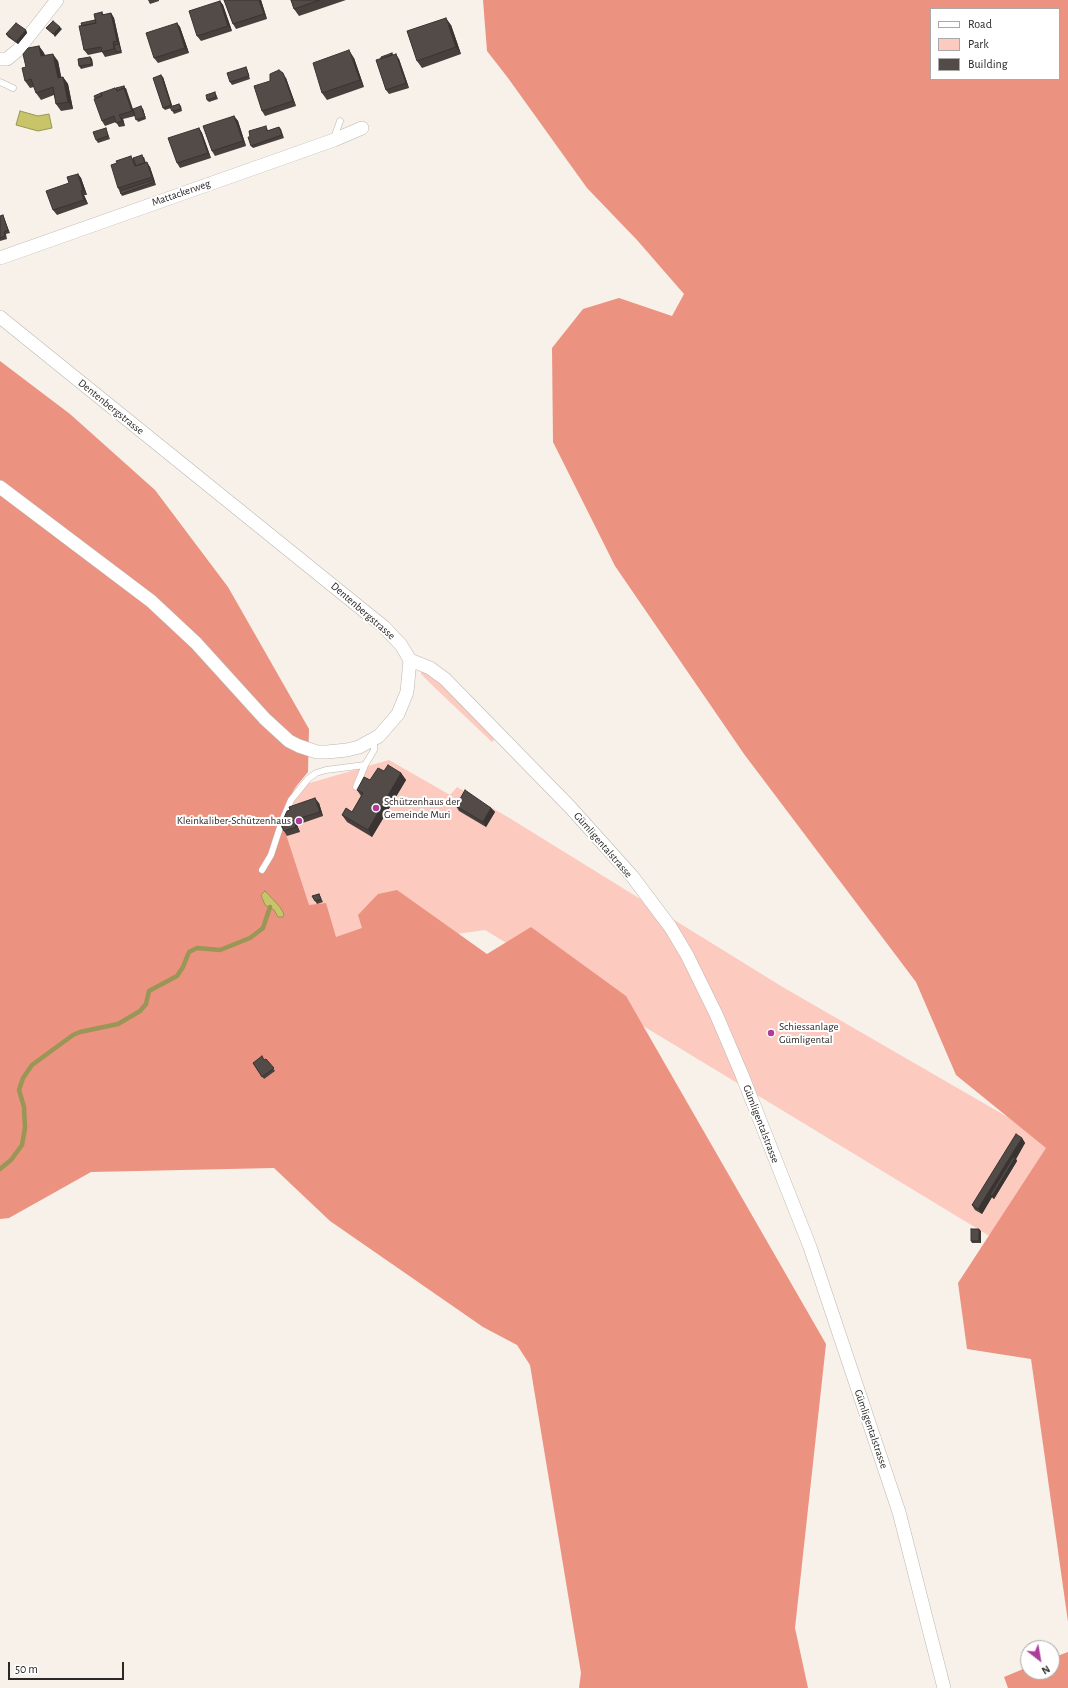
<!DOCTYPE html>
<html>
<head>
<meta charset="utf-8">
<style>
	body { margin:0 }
	#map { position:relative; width:1068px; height:1688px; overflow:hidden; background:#f7f1ea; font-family:"Alegreya Sans",sans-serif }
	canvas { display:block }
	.legend { position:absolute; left:930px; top:8px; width:130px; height:72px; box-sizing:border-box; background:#fff; border:1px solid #aaa9a9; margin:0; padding:5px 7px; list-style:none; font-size:12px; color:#2b2927 }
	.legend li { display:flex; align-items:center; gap:8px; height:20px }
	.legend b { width:20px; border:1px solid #aaa9a9 }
	.north { position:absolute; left:1020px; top:1640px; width:40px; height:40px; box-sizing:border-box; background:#fff; border:1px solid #aaa9a9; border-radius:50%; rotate:149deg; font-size:11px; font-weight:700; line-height:16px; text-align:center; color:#2b2927 }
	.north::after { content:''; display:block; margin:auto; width:14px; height:18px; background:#ad3d99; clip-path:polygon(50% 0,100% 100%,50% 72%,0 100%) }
	.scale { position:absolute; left:8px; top:1662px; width:116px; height:18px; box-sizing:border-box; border:2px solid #2b2927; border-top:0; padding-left:5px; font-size:12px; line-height:14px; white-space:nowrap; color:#2b2927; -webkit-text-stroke:3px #fff; paint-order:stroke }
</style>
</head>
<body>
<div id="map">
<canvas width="1068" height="1688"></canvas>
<ul class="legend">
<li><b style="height:5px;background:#fff"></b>Road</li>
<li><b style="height:11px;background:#fdcabf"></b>Park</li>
<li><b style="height:11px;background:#524b47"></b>Building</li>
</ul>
<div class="north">N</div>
<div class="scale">50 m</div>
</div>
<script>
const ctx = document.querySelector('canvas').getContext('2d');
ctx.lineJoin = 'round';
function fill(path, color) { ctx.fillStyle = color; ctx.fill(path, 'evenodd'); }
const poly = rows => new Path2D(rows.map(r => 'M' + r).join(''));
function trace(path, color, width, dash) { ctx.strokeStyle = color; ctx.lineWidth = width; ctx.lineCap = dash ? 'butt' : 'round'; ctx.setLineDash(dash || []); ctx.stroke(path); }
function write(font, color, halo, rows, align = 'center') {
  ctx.font = font + ' "Alegreya Sans",sans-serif'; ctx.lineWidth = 4; ctx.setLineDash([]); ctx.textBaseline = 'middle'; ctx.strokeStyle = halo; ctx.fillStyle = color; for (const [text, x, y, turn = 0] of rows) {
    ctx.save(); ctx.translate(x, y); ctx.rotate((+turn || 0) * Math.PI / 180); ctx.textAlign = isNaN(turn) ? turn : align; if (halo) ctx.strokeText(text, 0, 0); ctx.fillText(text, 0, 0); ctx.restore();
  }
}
const green = poly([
	[421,670,437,679,496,737,492,742,433,686,421,674],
	[389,760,450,795,457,787,511,819,781,986,1056,1145,996,1240,485,930,299,956,268,795]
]);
const forest = poly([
	[483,0,1068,0,1068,1622,1031,1359,967,1349,958,1283,1046,1148,956,1075,916,982,744,754,615,566,553,442,552,348,583,309,619,298,672,316,684,294,637,240,587,188,508,78,487,51],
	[931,9,1059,9,1059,79,931,79],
	[0,361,70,414,155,490,228,587,309,729,308,772,294,789,281,819,309,905,326,903,336,937,362,928,358,915,378,894,397,890,487,954,531,927,626,996,826,1344,795,1628,808,1688,579,1688,581,1673,530,1365,517,1345,483,1327,330,1221,274,1168,91,1172,9,1218,0,1219],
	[1068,1652,1068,1688,1008,1688,1004,1677,1028,1667,1028,1672,1052,1672,1052,1658]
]);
const water = poly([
	[20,111,38,116,49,114,52,128,38,131,16,125,20,111],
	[265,891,280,907,284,914,283,917,278,917,274,910,265,905,261,895,265,891]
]);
const stream = poly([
	[0,1169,11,1160,22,1145,25,1128,24,1107,19,1090,23,1078,32,1065,73,1035,80,1032,118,1024,140,1011,146,1004,149,991,177,976,183,967,189,952,197,948,220,950,250,938,263,928,270,907]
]);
const lane = poly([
	[0,82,13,88],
	[334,138,340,121],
	[356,787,365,765,374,750,374,739],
	[262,870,271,855,282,821,291,800,308,779,316,773,326,770,365,765]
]);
const street = poly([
	[0,59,7,59,18,50,57,0],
	[0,258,334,140,362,128],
	[0,317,384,627,401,645,410,660,407,692,398,714,379,736,359,747,347,750,327,752,317,752,299,746,289,741,265,719,196,643,151,601,0,487],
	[410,660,430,668,445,679,570,807,632,876,671,928,687,955,716,1014,742,1075,810,1247,899,1512,944,1688]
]);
const wall = poly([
	[148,0,159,0,159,1,150,4],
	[224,0,261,0,267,19,236,29,233,24],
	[291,0,346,0,299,16,294,9],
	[220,1,223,5,232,31,201,41,197,36],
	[102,12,104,15,111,13,114,18,122,53,105,57,102,52,88,55,84,50,82,26,95,20],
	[177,23,180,27,189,53,158,63,154,58],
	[451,25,461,54,422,68,417,61],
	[26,30,27,33,18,44,8,37,6,34],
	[39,46,44,53,45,55,58,61,61,78,63,77,68,84,73,109,61,111,56,104,54,95,41,100,36,93,34,87,30,88,25,81,26,67],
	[392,53,393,55,399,59,409,88,389,94,386,90,381,59],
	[90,57,92,59,93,66,81,69,79,66],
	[354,58,364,87,327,100,322,93],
	[246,67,247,69,250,79,232,85,230,82],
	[163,77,172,106,179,104,181,106,182,111,174,114,171,108,165,110,163,108],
	[286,78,296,106,265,116,262,111],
	[126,88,133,109,143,109,146,119,138,122,135,116,123,119,125,126,119,127,116,122,105,126,102,121,117,90],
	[216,94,218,99,209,102,207,100],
	[234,116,238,121,246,146,215,156,212,151],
	[279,127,281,129,284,138,253,148,251,146,267,128,268,131],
	[106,128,107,131,110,139,98,143,96,140],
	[199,128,202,133,211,158,180,168,177,163],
	[144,157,146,163,150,167,156,185,122,196,118,188,133,158],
	[78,174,81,178,87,195,84,195,88,204,57,215,53,210,69,183],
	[0,216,4,218,10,233,6,234,7,239,0,241],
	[384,771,401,773,406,780,372,837,347,822,342,815,352,812,361,796,357,790,370,780],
	[319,803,323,816,297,825,300,832,287,836,284,831,281,825],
	[456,806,491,808,495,812,486,827,459,811],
	[319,894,323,902,317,904,312,896],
	[266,1059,275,1071,264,1079,253,1063,264,1060],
	[1022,1138,1025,1143,1016,1159,1017,1161,994,1199,992,1197,982,1214,975,1210,972,1205],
	[981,1231,981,1243,972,1243,971,1241]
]);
const shadedWall = poly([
	[259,0,261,0,267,19,264,14],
	[220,1,223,5,232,31,228,26],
	[111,13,114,18,120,46,117,41],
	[446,18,451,25,461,54,456,47],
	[177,23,180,27,189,53,185,48],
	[60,27,62,29,55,37,53,34],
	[26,30,27,33,18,44,16,42],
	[39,46,44,53,46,63,41,56],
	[349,50,354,58,364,87,360,80],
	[53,54,58,61,63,85,58,78],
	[396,54,399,59,409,88,406,83],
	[90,57,92,59,93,66,92,64],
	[283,73,286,78,296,106,293,101],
	[161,75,163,77,173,108,171,105],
	[63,77,68,84,73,109,68,102],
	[124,88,127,93,135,116,132,111],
	[141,106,143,109,146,119,145,117],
	[119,115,123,119,125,126,122,121],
	[234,116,238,121,246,146,243,141],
	[199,128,202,133,211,158,208,153],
	[147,162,150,167,155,182,152,177],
	[78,174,81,178,87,195,83,190],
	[81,191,84,195,88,204,84,200],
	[401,773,406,780,372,837,368,830],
	[315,798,319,803,323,816,320,812],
	[491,808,495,812,486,827,483,822],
	[294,820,297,825,300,832,296,827],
	[1022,1138,1025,1143,1016,1159,1017,1161,994,1199,990,1195,992,1197,982,1214,978,1209],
	[979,1229,981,1231,981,1243,979,1241]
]);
const building = poly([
	[224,0,259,0,264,14,233,24,224,0],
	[291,0,320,0,294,9,291,0],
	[220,1,228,26,197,36,189,11,220,1],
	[102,12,102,15,111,13,117,41,113,42,114,49,102,52,101,47,84,50,79,26,96,23,94,14,102,12],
	[446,18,456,47,417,61,407,31,446,18],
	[95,20,96,23,82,26,81,23,95,20],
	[53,21,60,27,53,34,46,28,53,21],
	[16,23,26,30,16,42,6,34,16,23],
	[177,23,185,48,154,58,146,33,177,23],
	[119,44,121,51,116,52,114,45,119,44],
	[39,46,41,56,53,54,58,78,63,77,68,102,56,104,53,87,36,93,31,79,25,81,22,68,26,67,23,54,28,48,39,46],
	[349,50,360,80,322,93,313,63,349,50],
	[392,53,392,55,381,59,381,57,392,53],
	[396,54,406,83,386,90,376,60,396,54],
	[90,57,92,64,79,66,78,59,90,57],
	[246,67,249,76,230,82,227,73,246,67],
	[279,70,283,73,293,101,262,111,254,86,270,81,270,74,279,70],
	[161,75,171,105,163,108,153,78,161,75],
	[124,86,126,91,124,88,117,91,116,88,124,86],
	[115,88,117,91,124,88,132,111,119,115,122,121,116,123,114,116,102,121,94,99,102,96,101,93,115,88],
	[215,92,216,97,207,100,206,95,215,92],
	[101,93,102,96,95,98,94,96,101,93],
	[179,104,181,109,172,111,170,107,179,104],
	[141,106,145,117,136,120,133,109,141,106],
	[234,116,243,141,212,151,203,126,234,116],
	[266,126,267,131,279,127,282,135,251,146,248,137,250,137,249,131,266,126],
	[106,128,108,136,96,140,93,132,106,128],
	[199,128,208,153,177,163,168,138,199,128],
	[142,155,145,163,136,166,133,158,142,155],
	[131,156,135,166,147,162,152,177,118,188,111,165,117,163,116,161,131,156],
	[78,174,83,190,81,191,84,200,53,210,46,191,69,183,67,177,78,174],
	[153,180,154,182,121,194,120,191,153,180],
	[3,215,8,230,4,232,5,236,0,238,0,216,3,215],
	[388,765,401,773,368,830,342,815,346,808,352,812,363,793,357,790,364,777,370,780,378,768,384,771,388,765],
	[465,790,491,808,483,822,456,806,465,790],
	[315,798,320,812,294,820,296,827,284,831,281,825,287,811,290,810,289,807,315,798],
	[319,894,321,899,315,901,312,896,319,894],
	[262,1056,264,1060,266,1059,274,1068,262,1077,253,1063,262,1056],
	[1016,1134,1022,1138,978,1209,972,1205,1016,1134],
	[1013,1157,1015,1158,992,1196,990,1195,1013,1157],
	[971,1229,979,1229,979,1241,971,1241,971,1229]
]);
const markers = [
	[376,808,4,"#ad3d99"],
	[299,821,4,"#ad3d99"],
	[771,1033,4,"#ad3d99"]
];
const streetNames = [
	["Mattackerweg",181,193,-19],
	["Dentenbergstrasse",111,407,39],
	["Dentenbergstrasse",363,611,41],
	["Gümligentalstrasse",603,845,49],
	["Gümligentalstrasse",761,1124,69],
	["Gümligentalstrasse",871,1429,71]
];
const poiNames = [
	["Schützenhaus der",384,802],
	["Gemeinde Muri",384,815],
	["Kleinkaliber-Schützenhaus",291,821,"right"],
	["Schiessanlage",779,1027],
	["Gümligental",779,1040]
];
fill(green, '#fdcabf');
fill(forest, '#ec9280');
fill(water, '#c8c46a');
trace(water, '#999656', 1);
trace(stream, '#999656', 4.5);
trace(lane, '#bcb7b1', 7);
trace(street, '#bcb7b1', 14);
trace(lane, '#fff', 6);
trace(street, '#fff', 13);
fill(wall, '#47403d');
fill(shadedWall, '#393432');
fill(building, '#524b47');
trace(building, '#393432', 1);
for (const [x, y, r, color] of markers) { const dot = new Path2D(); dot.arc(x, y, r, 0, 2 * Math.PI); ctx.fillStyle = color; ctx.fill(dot); trace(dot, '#fff', 1.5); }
write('11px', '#2b2927', '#fff', streetNames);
write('11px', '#2b2927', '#fff', poiNames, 'left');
</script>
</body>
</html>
